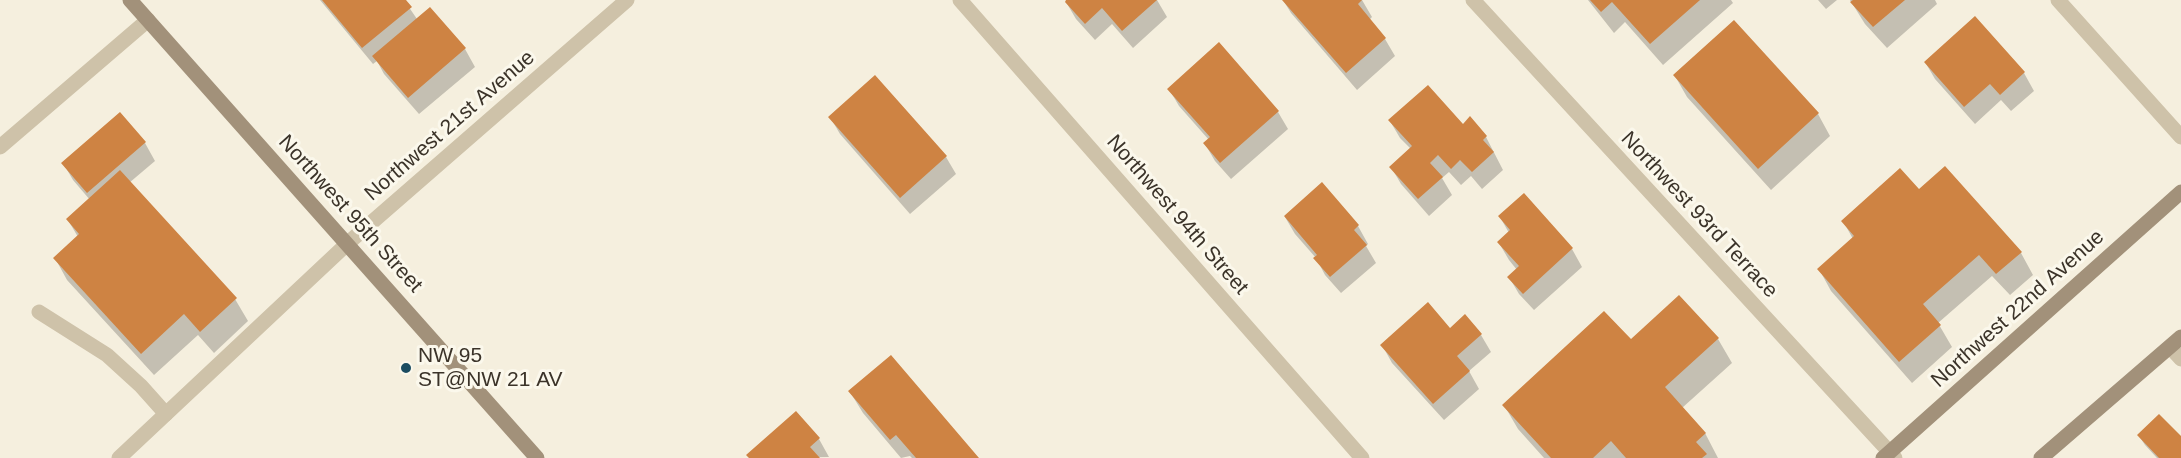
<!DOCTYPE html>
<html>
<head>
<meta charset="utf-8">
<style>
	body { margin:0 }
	canvas { display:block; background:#f5efde }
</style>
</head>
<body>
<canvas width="2181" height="458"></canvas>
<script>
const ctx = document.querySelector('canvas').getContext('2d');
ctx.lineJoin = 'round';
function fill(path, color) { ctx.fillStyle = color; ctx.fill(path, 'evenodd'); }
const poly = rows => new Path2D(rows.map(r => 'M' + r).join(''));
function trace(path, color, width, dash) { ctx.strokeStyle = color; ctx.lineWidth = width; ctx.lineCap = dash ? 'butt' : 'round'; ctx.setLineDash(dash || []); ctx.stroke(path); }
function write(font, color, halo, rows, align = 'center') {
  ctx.font = font + ' Helvetica,sans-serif'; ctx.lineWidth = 6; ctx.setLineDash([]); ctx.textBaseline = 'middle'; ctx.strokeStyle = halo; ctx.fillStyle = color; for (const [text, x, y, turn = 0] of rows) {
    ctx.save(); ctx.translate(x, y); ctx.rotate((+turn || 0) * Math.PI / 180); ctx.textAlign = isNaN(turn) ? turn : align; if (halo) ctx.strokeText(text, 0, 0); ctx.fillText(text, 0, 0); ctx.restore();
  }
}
const shadow = poly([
	[320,0,404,0,417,19,465,49,475,67,419,114,384,74,377,61,373,64],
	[1068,0,1157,0,1167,17,1133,48,1112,24,1095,40,1076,19,1066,2],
	[1283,0,1362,0,1372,17,1369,20,1385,39,1395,56,1357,90,1291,13],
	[1588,0,1731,0,1733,3,1663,65,1625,22,1614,33],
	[1818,0,1837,0,1826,9],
	[1850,0,1935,0,1937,4,1887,48,1865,24],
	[1975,18,2024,73,2034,91,2011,111,2001,100,1975,124,1935,79,1925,62],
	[1734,22,1818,114,1830,136,1771,190,1687,97,1675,76],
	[875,77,946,157,956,174,910,214,840,134,830,117],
	[1169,89,1278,112,1288,129,1231,179,1215,161,1205,144,1209,140,1179,106],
	[120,114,145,143,155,161,129,183,235,299,248,321,214,353,198,335,154,375,67,280,55,258,78,237,68,220,90,200,73,180,63,163],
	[1390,121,1463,126,1486,137,1503,170,1482,189,1471,176,1461,185,1449,172,1442,178,1452,195,1429,216,1401,184,1391,167,1411,149,1400,138],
	[1322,184,1358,226,1368,244,1366,246,1376,263,1341,293,1325,275,1316,258,1295,234,1285,217],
	[1524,195,1572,249,1582,267,1534,310,1519,294,1509,277,1517,270,1509,260,1499,243,1509,233,1500,217],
	[1843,221,2021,253,2033,275,2010,295,1992,276,1938,323,1952,347,1912,383,1831,291,1819,269,1853,239],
	[1450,330,1481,335,1491,352,1469,371,1479,389,1444,420,1392,363,1382,345],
	[1718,339,1732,363,1682,408,1705,433,1718,458,1544,458,1518,429,1504,405,1631,341],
	[850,392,977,458,912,458,910,456,901,458,863,413],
	[796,414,819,439,829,457,750,458],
	[2139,436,2181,438,2181,458,2157,458,2145,445]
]);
const building = poly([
	[322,0,406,0,412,7,362,48],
	[1066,0,1157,0,1122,31,1102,8,1085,24,1065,2],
	[1282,0,1362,0,1358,4,1386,38,1346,73],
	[1590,0,1700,0,1650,44,1612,2,1601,12],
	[1853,0,1905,0,1873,27,1850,2],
	[430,7,466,48,408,98,372,56],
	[1975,16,2025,72,2000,95,1990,84,1964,107,1924,62],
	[1734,20,1819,113,1758,169,1673,75],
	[1219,42,1279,111,1220,163,1203,143,1210,137,1167,89],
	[875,75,947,156,900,198,828,117],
	[1428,85,1463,124,1470,116,1487,136,1483,140,1494,152,1472,172,1460,160,1451,169,1438,155,1430,163,1443,177,1418,199,1389,167,1412,146,1388,120],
	[120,112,146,142,87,193,61,163],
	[1945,166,2022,252,1996,274,1979,255,1923,304,1941,325,1899,362,1817,269,1854,236,1841,221,1900,168,1919,189],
	[120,170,237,298,200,332,184,314,141,354,53,258,79,234,66,219],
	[1322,182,1359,225,1354,230,1367,245,1330,277,1313,258,1317,255,1284,216],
	[1524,193,1573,248,1523,294,1507,277,1519,266,1497,242,1510,230,1498,216],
	[1679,295,1719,338,1665,387,1706,433,1696,442,1707,454,1702,458,1626,458,1611,441,1593,458,1551,458,1502,405,1604,311,1631,339],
	[1428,302,1450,328,1465,314,1482,334,1457,356,1470,371,1433,404,1380,345],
	[891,355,979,458,916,458,896,435,890,440,848,391],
	[796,411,820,438,810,447,820,458,749,458,746,455],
	[2159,414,2181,436,2181,458,2159,458,2137,435]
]);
const service = poly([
	[0,147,148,20],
	[39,312,107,355,141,386,166,414],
	[2170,347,2181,359]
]);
const minor = poly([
	[960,0,1362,458],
	[1473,0,1895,458],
	[2058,0,2181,137],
	[119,458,348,243,627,0]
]);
const secondary = poly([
	[130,0,537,458],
	[1883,458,2181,192],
	[2041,458,2181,337]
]);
const markers = [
	[406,368,6,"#1b4c60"]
];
const streetNames = [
	["Northwest 21st Avenue",450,126,-41],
	["Northwest 95th Street",350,214,48],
	["Northwest 94th Street",1177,215,49],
	["Northwest 93rd Terrace",1699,215,47],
	["Northwest 22nd Avenue",2018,309,-42]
];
const poiNames = [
	["NW 95",418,356],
	["ST@NW 21 AV",418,380]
];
fill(shadow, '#0003');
fill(building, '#ce8343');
trace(service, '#cec2a9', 15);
trace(minor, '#cec2a9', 15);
trace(secondary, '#a2917a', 15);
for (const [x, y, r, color] of markers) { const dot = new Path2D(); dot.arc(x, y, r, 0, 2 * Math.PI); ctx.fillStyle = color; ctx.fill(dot); trace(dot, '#fbf8ec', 2); }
write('21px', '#3b3329', '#fbf8ec', streetNames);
write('21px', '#3b3329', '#fbf8ec', poiNames, 'left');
</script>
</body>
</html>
